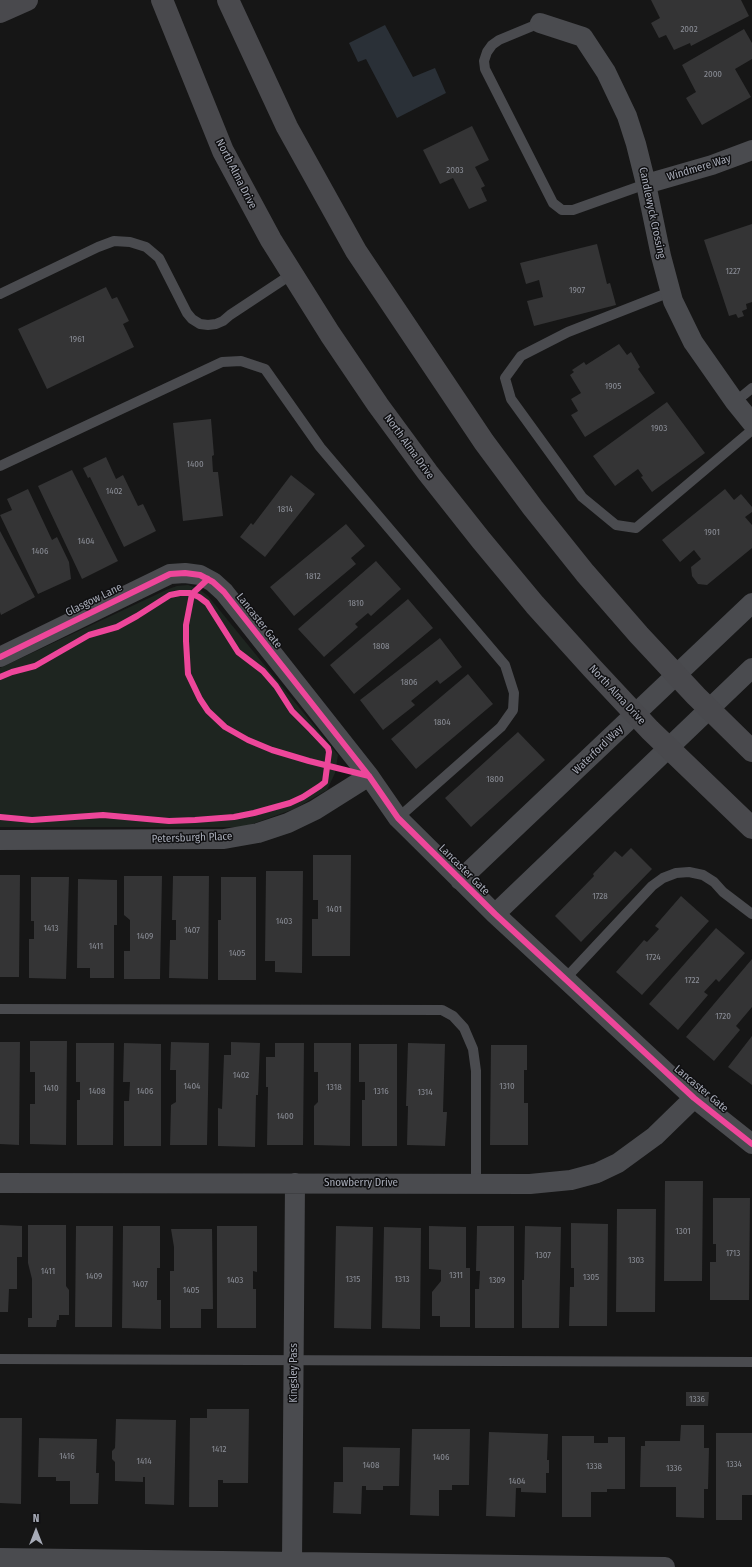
<!DOCTYPE html>
<html>
<head>
<meta charset="utf-8">
<style>
	body { margin:0 }
	#map { position:relative; width:752px; height:1567px; overflow:hidden; background:#161616; font-family:"Fira Sans Condensed",sans-serif }
	canvas { display:block }
	.north { position:absolute; left:16px; top:1511px; width:40px; height:40px; -webkit-text-stroke:3px #101012; paint-order:stroke; rotate:0deg; font-size:11px; font-weight:700; line-height:16px; text-align:center; color:#a7abb7 }
	.north::after { content:''; display:block; margin:auto; width:14px; height:18px; background:#a7abb7; clip-path:polygon(50% 0,100% 100%,50% 72%,0 100%) }
</style>
</head>
<body>
<div id="map">
<canvas width="752" height="1567"></canvas>
<div class="north">N</div>
</div>
<script>
const ctx = document.querySelector('canvas').getContext('2d');
ctx.lineJoin = 'round';
function fill(path, color) { ctx.fillStyle = color; ctx.fill(path, 'evenodd'); }
const poly = rows => new Path2D(rows.map(r => 'M' + r).join(''));
function trace(path, color, width, dash) { ctx.strokeStyle = color; ctx.lineWidth = width; ctx.lineCap = dash ? 'butt' : 'round'; ctx.setLineDash(dash || []); ctx.stroke(path); }
function write(font, color, halo, rows, align = 'center') {
  ctx.font = font + ' "Fira Sans Condensed",sans-serif'; ctx.lineWidth = 3; ctx.setLineDash([]); ctx.textBaseline = 'middle'; ctx.strokeStyle = halo; ctx.fillStyle = color; for (const [text, x, y, turn = 0] of rows) {
    ctx.save(); ctx.translate(x, y); ctx.rotate((+turn || 0) * Math.PI / 180); ctx.textAlign = isNaN(turn) ? turn : align; if (halo) ctx.strokeText(text, 0, 0); ctx.fillText(text, 0, 0); ctx.restore();
  }
}
const green = poly([
	[188,585,199,589,208,596,338,755,335,773,327,790,294,809,244,827,0,827,0,668,166,590,177,586]
]);
const water = poly([
	[385,25,413,77,435,68,446,93,397,118,366,59,358,62,349,43]
]);
const building = poly([
	[651,0,741,0,749,16,691,46,690,43,674,50,666,35,659,38,651,23,660,18],
	[744,29,752,43,752,59,735,69,751,97,702,125,686,98,696,92,682,65],
	[472,126,489,160,475,167,485,186,481,188,487,201,469,209,453,178,440,184,423,150],
	[752,224,752,302,746,304,747,309,742,311,744,316,738,318,736,314,729,316,704,240],
	[597,244,607,284,610,283,616,305,534,326,527,301,543,297,539,280,526,284,520,263],
	[106,287,112,299,117,297,129,321,123,324,134,347,47,389,18,329],
	[619,344,627,355,631,352,640,367,638,369,655,393,585,437,571,415,578,411,571,399,581,393,570,375,574,372,572,370,584,362,586,365],
	[667,402,705,453,652,492,641,477,643,476,638,469,615,486,593,456],
	[211,419,214,455,212,456,213,472,218,472,223,516,183,521,173,423],
	[106,457,116,479,123,475,138,506,143,504,156,531,124,547,90,477,88,478,83,468],
	[72,470,118,561,82,579,38,486],
	[291,475,315,494,265,557,240,537,251,523,253,525],
	[28,489,52,540,57,537,69,562,71,579,38,594,0,515,12,510,7,499],
	[725,489,734,500,741,494,752,507,752,512,745,517,752,525,752,548,707,585,698,584,692,576,691,567,701,559,694,550,680,562,662,540],
	[346,524,365,546,351,558,356,564,294,616,270,587],
	[0,531,35,597,1,615,0,612],
	[376,561,401,589,371,616,368,613,355,624,358,627,324,657,298,629],
	[408,599,433,628,354,694,330,665],
	[440,638,462,667,440,684,437,680,411,701,415,705,383,730,360,700],
	[468,674,493,704,416,769,391,739],
	[518,732,545,760,471,827,445,798],
	[631,848,652,869,581,942,555,916,594,876,593,874,615,851,622,857],
	[313,855,351,855,350,956,312,956,312,919,318,919,318,900,313,900],
	[266,871,303,871,302,973,275,972,275,961,265,961],
	[0,875,20,875,19,977,0,977],
	[124,876,162,876,160,979,124,979,124,951,130,951,130,920,124,915],
	[173,876,209,876,208,979,169,978,170,940,176,940,176,920,172,920],
	[31,877,69,877,66,979,29,978,29,939,34,939,34,921,31,921],
	[221,877,256,877,256,980,218,980,218,920,221,920],
	[78,879,117,880,117,925,114,925,114,978,90,978,90,968,77,968],
	[681,896,709,921,642,995,616,972,644,940,647,942,659,929,655,926],
	[716,928,745,953,719,982,716,979,704,992,708,995,678,1030,649,1004],
	[752,959,752,1007,736,1026,740,1030,714,1061,686,1037],
	[752,1036,752,1085,728,1067],
	[30,1041,67,1041,66,1145,30,1144,30,1104,35,1104,35,1072,30,1072],
	[0,1042,20,1042,19,1145,0,1144],
	[171,1042,209,1043,207,1145,170,1145,171,1105,176,1102,176,1070,170,1070],
	[231,1042,260,1043,258,1095,256,1095,255,1147,218,1146,218,1108,222,1109,224,1055,231,1055],
	[76,1043,114,1043,113,1145,77,1145,77,1100,80,1100,80,1082,76,1082],
	[124,1043,161,1044,161,1146,124,1146,124,1101,129,1101,130,1082,123,1082],
	[275,1043,304,1043,303,1145,267,1145,268,1087,266,1087,266,1057,275,1057],
	[314,1043,351,1043,350,1146,314,1145,314,1106,318,1102,318,1072,314,1072],
	[408,1043,445,1044,443,1112,447,1112,445,1146,407,1145,408,1106,406,1106],
	[359,1044,397,1044,397,1146,362,1146,362,1100,365,1100,365,1082,359,1082],
	[491,1045,527,1045,527,1070,524,1070,524,1103,528,1103,528,1145,490,1145],
	[665,1181,703,1181,702,1281,664,1281],
	[713,1198,750,1198,749,1300,710,1300,710,1262,716,1262,716,1244,713,1244],
	[617,1209,656,1209,655,1312,616,1312],
	[571,1223,608,1224,607,1326,569,1326,570,1287,574,1287,574,1268,571,1268],
	[0,1225,22,1226,22,1257,17,1257,17,1289,9,1289,8,1312,0,1312],
	[28,1225,66,1225,66,1286,69,1290,69,1315,59,1315,59,1320,57,1320,56,1327,28,1327,28,1318,32,1318,32,1279,28,1263],
	[76,1226,113,1226,112,1327,75,1327],
	[123,1226,160,1226,160,1268,157,1268,157,1300,161,1300,161,1329,122,1328],
	[217,1226,257,1226,257,1272,253,1271,253,1289,256,1289,256,1328,217,1328],
	[336,1226,373,1227,371,1329,334,1328],
	[429,1226,466,1227,466,1268,470,1268,470,1327,440,1327,440,1316,432,1316,432,1292,441,1281,441,1270,429,1269],
	[477,1226,514,1226,514,1328,475,1328,475,1289,479,1289,480,1271,476,1271],
	[525,1226,561,1227,559,1328,522,1328,522,1280,524,1280],
	[384,1227,421,1228,420,1329,382,1328],
	[171,1229,212,1229,213,1309,201,1309,201,1328,170,1328,170,1271,174,1271,174,1247],
	[686,1392,709,1392,708,1406,686,1406],
	[207,1409,249,1409,248,1483,223,1483,223,1480,218,1480,218,1507,189,1507,190,1418,207,1418],
	[0,1418,22,1418,21,1504,0,1503],
	[116,1419,176,1420,174,1505,145,1504,145,1477,143,1477,143,1482,115,1481,115,1462,112,1459,112,1451,115,1448],
	[681,1425,704,1425,704,1448,709,1448,708,1489,704,1489,704,1518,676,1517,676,1487,640,1487,641,1446,645,1446,645,1441,680,1441],
	[412,1429,470,1429,469,1485,452,1485,452,1490,439,1490,439,1516,410,1515],
	[489,1432,548,1434,547,1460,549,1460,549,1473,546,1473,546,1493,521,1492,521,1488,516,1488,515,1517,486,1516],
	[716,1433,752,1433,752,1495,742,1495,742,1520,716,1520],
	[562,1436,594,1436,594,1443,608,1443,608,1437,625,1437,625,1489,607,1489,607,1492,591,1492,591,1517,562,1517],
	[39,1438,97,1439,96,1473,99,1473,98,1504,70,1504,70,1481,56,1481,56,1477,38,1477],
	[343,1447,400,1448,399,1486,383,1486,383,1490,366,1490,366,1486,362,1486,361,1514,333,1513,334,1482,343,1482]
]);
const lane = poly([
	[540,23,499,40,492,45,487,52,484,61,485,69,553,203,562,210,573,210,646,184],
	[670,292,568,332,521,356,505,378,511,399,582,497,616,525,636,528,752,430],
	[0,294,98,247,114,241,130,242,146,247,159,258,187,313,192,319,200,324,208,325,216,324,223,321,230,315,292,274],
	[735,402,752,388],
	[0,466,222,362,241,361,265,369,320,447,505,665,514,693,513,710,501,727,398,818],
	[565,979,652,886,663,878,676,873,689,872,703,875,714,882,723,892,752,914],
	[0,1009,442,1010,453,1016,464,1028,473,1049,476,1071,476,1184],
	[0,1359,752,1362]
]);
const street = poly([
	[540,23,583,37,606,72,627,116,636,144,646,184,661,256,673,301,693,342,735,402,752,423],
	[646,184,712,165,752,150],
	[0,657,170,574,185,573,200,575,213,582,224,592,369,776,398,818,495,914,694,1098,752,1144],
	[0,840,224,839,258,833,288,823,315,810,369,776],
	[460,880,752,603],
	[495,914,752,668],
	[0,1183,530,1184,571,1180,597,1173,618,1163,655,1136,694,1098],
	[0,1558,665,1567],
	[292,1562,295,1183]
]);
const secondary = poly([
	[162,0,223,151,271,240,330,334,378,405,428,473,481,540,535,605,592,668,650,730,752,828],
	[228,0,287,127,356,251,484,442,533,508,585,573,639,635,696,696,752,751],
	[0,12,27,0]
]);
const cycleway = poly([
	[208,579,192,594,186,625,186,641,188,674,200,699,208,711,225,727,248,740,272,750,309,761,369,776],
	[0,657,170,574,185,573,200,575,213,582,224,592,369,776,398,818,495,914,694,1098,752,1144],
	[0,677,12,672,35,666,89,635,117,627,137,616,170,595,180,593,190,593,199,597,207,603,238,652,263,671,276,686,292,711,311,730,328,748,329,752,325,782,320,786,303,797,290,803,254,813,234,817,195,820,169,821,103,815,32,820,0,817]
]);
const numberNames = [
	["2002",689,29],
	["2000",713,74],
	["2003",455,170],
	["1227",733,271],
	["1907",577,290],
	["1961",77,339],
	["1905",613,386],
	["1903",659,428],
	["1400",195,464],
	["1402",114,491],
	["1814",285,509],
	["1901",712,532],
	["1404",86,541],
	["1406",40,551],
	["1812",313,576],
	["1810",356,603],
	["1808",381,646],
	["1806",409,682],
	["1804",442,722],
	["1800",495,779],
	["1728",600,896],
	["1401",334,909],
	["1403",284,921],
	["1413",51,928],
	["1407",192,930],
	["1409",145,936],
	["1411",96,946],
	["1405",237,953],
	["1724",653,957],
	["1722",692,980],
	["1720",723,1016],
	["1402",241,1075],
	["1404",192,1086],
	["1310",507,1086],
	["1318",334,1087],
	["1410",51,1088],
	["1408",97,1091],
	["1406",145,1091],
	["1316",381,1091],
	["1314",425,1092],
	["1400",285,1116],
	["1301",683,1231],
	["1713",733,1253],
	["1307",543,1255],
	["1303",636,1260],
	["1411",48,1271],
	["1311",456,1275],
	["1409",94,1276],
	["1305",591,1277],
	["1315",353,1279],
	["1313",402,1279],
	["1403",235,1280],
	["1309",497,1280],
	["1407",140,1284],
	["1405",191,1290],
	["1336",697,1399],
	["1412",219,1449],
	["1416",67,1456],
	["1406",441,1457],
	["1414",144,1461],
	["1334",734,1464],
	["1408",371,1465],
	["1338",594,1466],
	["1336",674,1468],
	["1404",517,1481]
];
const streetNames = [
	["Windmere Way",699,168,-17],
	["North Alma Drive",236,174,63],
	["Candlewyck Crossing",652,213,78],
	["North Alma Drive",409,447,54],
	["Glasgow Lane",94,600,-26],
	["Lancaster Gate",259,621,52],
	["North Alma Drive",617,695,47],
	["Waterford Way",598,750,-44],
	["Petersburgh Place",192,838,-2],
	["Lancaster Gate",464,870,45],
	["Lancaster Gate",701,1089,40],
	["Snowberry Drive",361,1183],
	["Kingsley Pass",294,1373,-90]
];
fill(green, '#1e2520');
fill(water, '#2a3037');
fill(building, '#343435');
trace(lane, '#4a4b4f', 10);
trace(street, '#4a4b4f', 20);
trace(secondary, '#49494d', 22);
trace(cycleway, '#ed469a', 6);
write('9px', '#8a8d96', null, numberNames);
write('11px', '#a7abb7', '#101012', streetNames);
</script>
</body>
</html>
